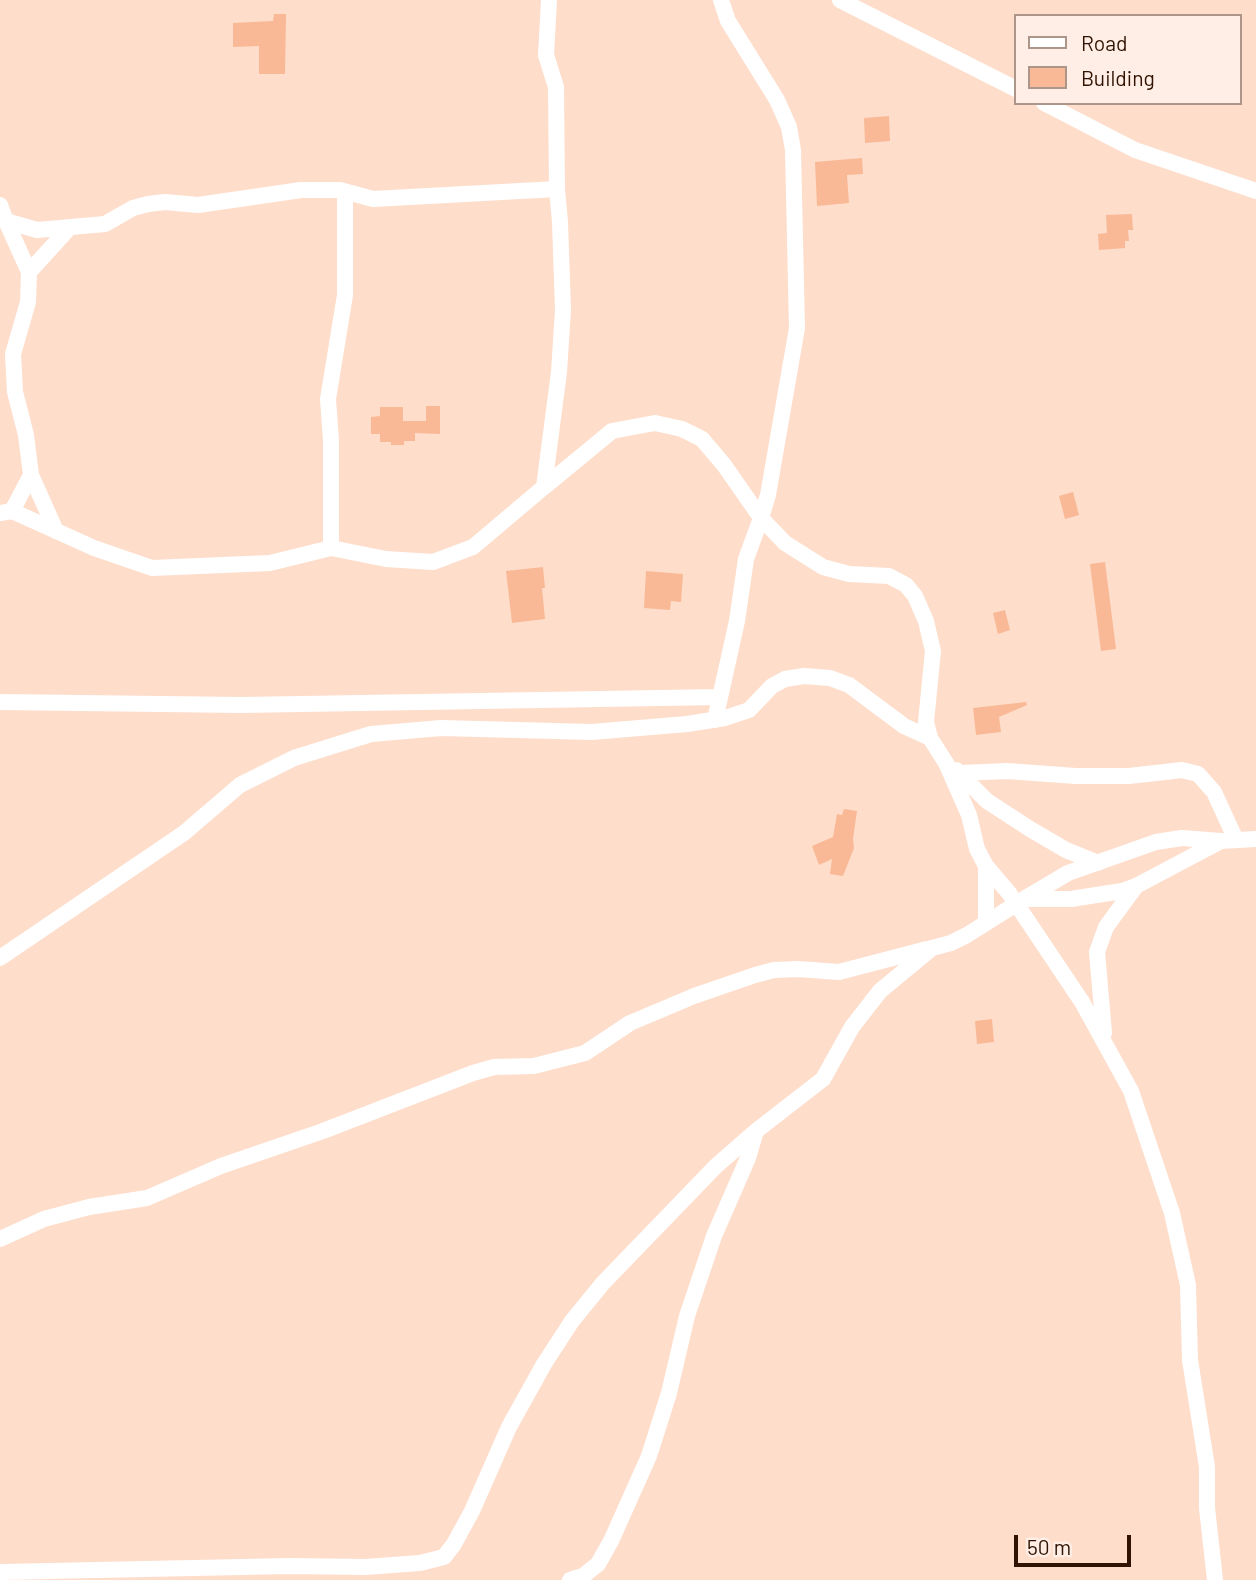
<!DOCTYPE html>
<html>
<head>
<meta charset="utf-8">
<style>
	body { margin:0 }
	#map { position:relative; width:1256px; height:1580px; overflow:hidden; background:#feddcb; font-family:Barlow,sans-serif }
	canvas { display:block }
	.legend { position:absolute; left:1014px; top:14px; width:228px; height:91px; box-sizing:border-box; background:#ffeee5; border:2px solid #ac968a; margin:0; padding:9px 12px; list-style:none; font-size:21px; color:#301302 }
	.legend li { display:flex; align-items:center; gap:14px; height:35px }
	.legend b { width:35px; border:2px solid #ac968a }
	.scale { position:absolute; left:1014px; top:1535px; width:117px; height:32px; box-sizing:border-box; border:4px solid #301302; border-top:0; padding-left:9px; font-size:21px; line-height:24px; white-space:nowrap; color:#301302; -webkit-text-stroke:5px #ffeee5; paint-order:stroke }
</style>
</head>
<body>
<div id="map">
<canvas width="1256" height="1580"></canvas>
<ul class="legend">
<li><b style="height:9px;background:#fff"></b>Road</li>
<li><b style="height:19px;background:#f9b996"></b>Building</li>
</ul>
<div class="scale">50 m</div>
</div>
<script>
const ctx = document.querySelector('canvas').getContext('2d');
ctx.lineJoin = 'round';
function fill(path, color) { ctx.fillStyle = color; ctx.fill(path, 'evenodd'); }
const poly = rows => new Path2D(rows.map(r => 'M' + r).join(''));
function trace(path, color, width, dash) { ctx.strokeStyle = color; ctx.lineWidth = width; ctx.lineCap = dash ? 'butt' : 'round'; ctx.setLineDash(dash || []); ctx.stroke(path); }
const building = poly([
	[274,14,286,14,285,74,259,74,259,46,233,47,233,23,273,21],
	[889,116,890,141,865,143,864,118],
	[862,158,863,174,847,175,849,203,817,206,815,162],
	[1132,214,1133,230,1128,230,1129,241,1125,241,1125,248,1099,250,1098,234,1107,233,1106,215],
	[426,406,440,406,440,434,415,433,415,441,404,441,404,445,391,445,391,442,380,442,380,434,371,434,371,417,380,416,380,407,403,407,403,421,426,421],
	[1073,492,1079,515,1065,519,1059,496],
	[1105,562,1116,649,1101,651,1090,564],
	[543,567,545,588,542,588,545,619,512,623,506,571],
	[646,571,683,574,681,602,671,601,670,610,644,608],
	[1005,610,1010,630,998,634,993,613],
	[1026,702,1027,705,999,717,1001,732,976,735,973,708],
	[844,809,857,811,853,839,854,848,843,876,830,874,832,859,819,865,812,846,833,837,837,814,842,815],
	[992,1019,994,1042,977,1044,975,1021]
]);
const minor = poly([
	[549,0,546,55,556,87,557,189,560,222,563,310,559,372,544,487,612,431,655,423,682,429,702,439,724,465,761,518,746,559,737,621,715,720],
	[721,0,728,21,777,100,789,127,793,150,797,328,768,495,761,518,785,543,823,567,849,574,889,576,906,585,915,596,926,621,933,651,926,722,930,738,946,763,969,815,977,849,986,866,1009,893,1082,1002,1131,1091,1172,1213,1188,1285,1190,1360,1207,1467,1207,1508,1215,1580],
	[840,0,1016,89],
	[1044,103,1135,150,1256,191],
	[0,205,6,221,37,230,105,224,133,208,148,204,165,202,198,205,301,190,340,190,373,199,557,189],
	[6,221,29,272,28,302,13,354,15,392,26,435,31,475,12,511],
	[29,272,70,227],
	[31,475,56,531],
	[0,513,12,511,94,548,152,568,270,563,331,548,386,559,433,562,473,547,544,487],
	[331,548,331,440,328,399,345,295,345,192],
	[0,702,241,705,720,697],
	[956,770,987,801,1030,829,1066,850,1098,863],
	[961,773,1007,771,1076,776,1129,776,1182,770,1198,774,1214,792,1236,840],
	[986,866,986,922],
	[1024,899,1068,873,1156,842,1182,838,1221,841],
	[0,958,184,833,240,785,294,758,371,734,441,728,592,732,687,724,725,718,749,710,772,686,785,679,804,676,830,678,849,685,904,726,930,738],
	[1104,1033,1097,952,1106,927,1136,886],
	[0,1239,44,1219,89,1207,147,1198,221,1166,323,1131,473,1073,494,1067,534,1066,585,1053,630,1023,694,996,755,975,774,970,798,969,839,972,927,949],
	[0,1572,290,1566,365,1567,420,1563,444,1557,454,1544,472,1511,509,1427,544,1364,572,1321,603,1283,716,1166,756,1131],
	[570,1580,583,1576,598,1564,611,1541,649,1456,669,1393,687,1316,714,1236,748,1158,756,1131,823,1079,852,1027,880,991,932,948,951,943,967,935,1024,899,1071,899,1122,891,1136,886,1221,841,1256,839]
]);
fill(building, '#f9b996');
trace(minor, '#fff', 16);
</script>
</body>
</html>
